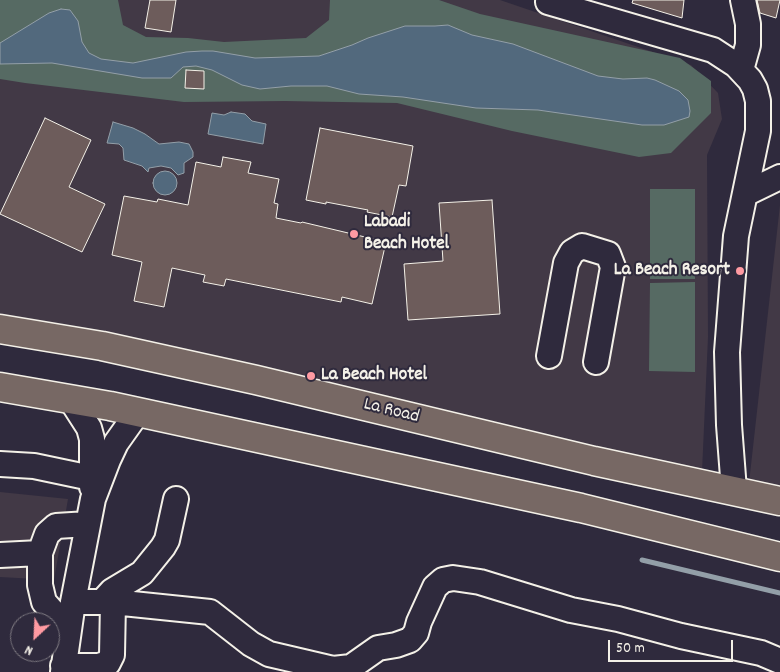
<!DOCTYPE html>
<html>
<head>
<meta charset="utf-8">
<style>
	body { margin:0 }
	#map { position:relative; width:780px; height:672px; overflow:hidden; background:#2f2a3d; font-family:Dekko,sans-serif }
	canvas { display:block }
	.north { position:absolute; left:10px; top:612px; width:50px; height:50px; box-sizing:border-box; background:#2f2a3d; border:1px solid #7e7a81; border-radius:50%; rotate:205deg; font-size:14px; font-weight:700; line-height:20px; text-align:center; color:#f4f1e8 }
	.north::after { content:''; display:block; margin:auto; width:18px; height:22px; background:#ff9aa2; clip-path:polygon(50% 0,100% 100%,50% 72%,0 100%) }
	.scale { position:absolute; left:608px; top:640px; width:125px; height:22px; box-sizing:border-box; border:2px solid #f4f1e8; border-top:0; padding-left:6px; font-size:15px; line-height:18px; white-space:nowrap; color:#f4f1e8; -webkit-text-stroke:4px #2f2a3d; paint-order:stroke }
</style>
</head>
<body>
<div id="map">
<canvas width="780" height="672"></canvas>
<div class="north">N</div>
<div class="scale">50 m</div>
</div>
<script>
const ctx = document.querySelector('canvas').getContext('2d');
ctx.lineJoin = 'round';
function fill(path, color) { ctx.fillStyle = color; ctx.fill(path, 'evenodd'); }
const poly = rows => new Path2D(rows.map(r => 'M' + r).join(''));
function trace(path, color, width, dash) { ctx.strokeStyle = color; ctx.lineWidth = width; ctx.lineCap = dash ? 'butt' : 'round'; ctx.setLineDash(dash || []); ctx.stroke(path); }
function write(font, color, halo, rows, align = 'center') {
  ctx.font = font + ' Dekko,sans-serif'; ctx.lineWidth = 4; ctx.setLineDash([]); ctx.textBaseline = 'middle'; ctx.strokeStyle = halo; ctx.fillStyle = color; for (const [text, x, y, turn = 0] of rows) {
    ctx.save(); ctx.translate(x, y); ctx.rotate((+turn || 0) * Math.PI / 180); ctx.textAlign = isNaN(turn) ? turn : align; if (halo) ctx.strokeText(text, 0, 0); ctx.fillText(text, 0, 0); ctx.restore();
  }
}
const built = poly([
	[0,0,500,0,691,65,718,93,722,119,707,155,708,337,702,472,434,407,69,325,0,314],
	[780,205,780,490,749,483],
	[0,492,68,499,54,580,0,577]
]);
const green = poly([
	[0,0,118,0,123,25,146,37,188,38,224,42,306,38,329,20,330,0,439,0,480,14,680,58,711,81,711,113,671,153,639,157,512,131,397,103,285,101,184,102,25,83,0,79],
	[650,189,695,189,695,279,650,279],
	[695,282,695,372,649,371,650,283]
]);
const water = poly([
	[61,9,70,10,78,21,82,42,89,53,101,59,133,63,186,52,202,51,213,51,255,58,319,56,352,45,368,38,405,26,435,26,448,25,472,35,513,44,598,76,623,79,647,78,655,80,679,91,688,100,690,111,689,117,664,125,642,125,538,110,476,108,403,97,359,94,327,86,291,86,260,89,242,85,212,70,196,66,183,67,171,78,142,78,52,63,0,64,0,43,49,13,61,9],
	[231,112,245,114,252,121,266,124,263,144,208,134,212,113,224,115,231,112],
	[113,122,133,128,145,134,159,144,179,142,189,144,193,152,193,157,184,163,184,173,178,175,171,168,161,166,149,168,148,172,142,166,124,160,123,148,119,144,107,143,113,122],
	'153 183a12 12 0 1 1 24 0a12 12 0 1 1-24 0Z'
]);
const stream = poly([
	[642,560,780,593]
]);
const building = poly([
	[150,0,176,0,171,32,145,28,150,0],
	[633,0,684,0,682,18,632,3,633,0],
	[757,0,780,0,776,18,760,13,757,0],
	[186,70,204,71,204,89,185,88,186,70],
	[45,118,91,140,69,187,105,204,82,252,0,214,45,118],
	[320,128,413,146,406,186,399,185,392,217,367,212,368,210,326,202,326,204,306,200,320,128],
	[223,157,251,162,248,173,279,179,274,203,278,204,276,218,301,223,302,222,386,242,372,304,342,297,341,302,226,279,224,286,203,282,205,275,172,268,164,307,134,301,142,262,112,255,124,196,157,202,158,199,188,205,196,162,221,167,223,157],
	[492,200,500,314,408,320,404,264,443,261,439,203,492,200]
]);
const minor = poly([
	[548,2,713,50,736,65,750,80,755,89,758,101,758,131,736,236,727,352,729,425,734,490],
	[741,70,748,45,748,24,743,0],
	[745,194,780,177],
	[549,356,566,263,572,252,582,246,608,254,613,267,596,362],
	[71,400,89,428,92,439,92,487],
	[0,464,34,466,91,478],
	[0,555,40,553],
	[73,602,113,602,210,612,251,644,269,654,333,669,351,667,378,648,396,645,410,640,416,633,419,622,435,587,443,580,453,578,480,582,571,610,618,619,681,636,761,653,780,661],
	[102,602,112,591,142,573,163,547,167,540,176,499],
	[69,624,52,611,44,602,40,585,40,553,47,534,56,526,88,524],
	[63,666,99,666,108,663,112,655,113,602],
	[63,672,73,602,93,499,108,460,116,443,138,412]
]);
const major = poly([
	[0,329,102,346,256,380,594,461,780,501],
	[0,387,110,406,581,508,780,557]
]);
const markers = [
	[354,234,5,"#ff9aa2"],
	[740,271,5,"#ff9aa2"],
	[311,376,5,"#ff9aa2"]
];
const poiNames = [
	["Labadi",364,223],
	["Beach Hotel",364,245],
	["La Beach Resort",730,271,"right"],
	["La Beach Hotel",321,376]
];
const streetNames = [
	["La Road",391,412,14]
];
fill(built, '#423946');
fill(green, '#566a63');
fill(water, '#52697d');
trace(water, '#939fa8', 1);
trace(stream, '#939fa8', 5);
fill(building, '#6d5c5b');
trace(building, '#f4f1e8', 1);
trace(minor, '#f4f1e8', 28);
trace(major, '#f4f1e8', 31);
trace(minor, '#2f2a3d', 24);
trace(major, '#776864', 28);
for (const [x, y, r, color] of markers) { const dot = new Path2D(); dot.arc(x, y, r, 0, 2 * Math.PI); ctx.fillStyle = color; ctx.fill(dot); trace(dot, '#2f2a3d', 2); }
write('bold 19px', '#f4f1e8', '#2f2a3d', poiNames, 'left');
write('19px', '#f4f1e8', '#2f2a3d', streetNames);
</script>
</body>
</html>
